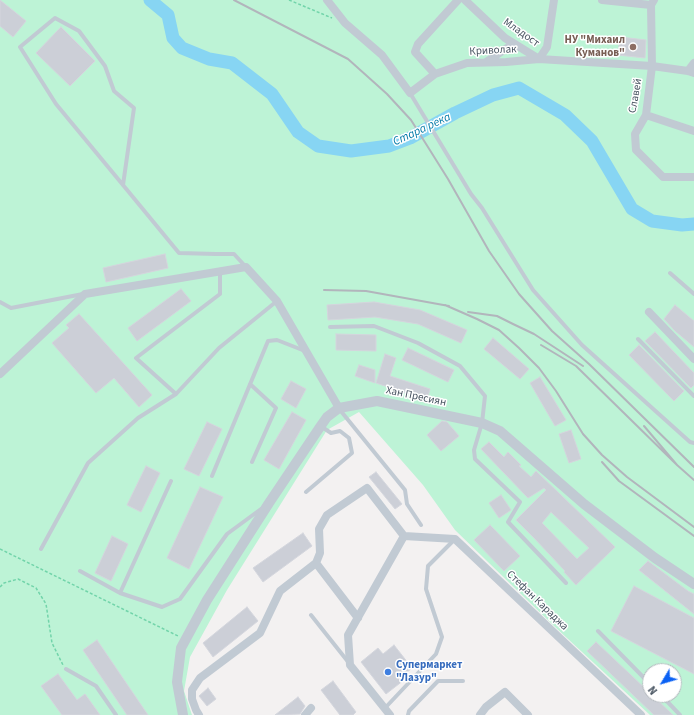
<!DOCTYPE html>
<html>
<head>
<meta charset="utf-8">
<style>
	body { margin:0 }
	#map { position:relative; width:694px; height:715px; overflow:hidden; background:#f3f1f1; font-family:"Source Sans 3",sans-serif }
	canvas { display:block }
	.north { position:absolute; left:642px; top:663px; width:40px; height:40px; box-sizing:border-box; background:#fff; border:1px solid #b5babf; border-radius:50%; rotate:232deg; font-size:11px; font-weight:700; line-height:16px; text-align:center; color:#475360 }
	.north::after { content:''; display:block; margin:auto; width:14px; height:18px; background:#0a61f4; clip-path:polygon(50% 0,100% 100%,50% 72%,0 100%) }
</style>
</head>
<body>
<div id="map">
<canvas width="694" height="715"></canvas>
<div class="north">N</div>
</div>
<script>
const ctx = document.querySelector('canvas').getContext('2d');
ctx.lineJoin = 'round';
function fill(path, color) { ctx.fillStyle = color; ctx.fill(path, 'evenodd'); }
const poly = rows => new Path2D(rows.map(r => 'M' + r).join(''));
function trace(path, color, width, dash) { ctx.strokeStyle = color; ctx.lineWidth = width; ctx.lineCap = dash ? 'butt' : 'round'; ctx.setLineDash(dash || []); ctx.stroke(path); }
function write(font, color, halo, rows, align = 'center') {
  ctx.font = font + ' "Source Sans 3",sans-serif'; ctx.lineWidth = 3; ctx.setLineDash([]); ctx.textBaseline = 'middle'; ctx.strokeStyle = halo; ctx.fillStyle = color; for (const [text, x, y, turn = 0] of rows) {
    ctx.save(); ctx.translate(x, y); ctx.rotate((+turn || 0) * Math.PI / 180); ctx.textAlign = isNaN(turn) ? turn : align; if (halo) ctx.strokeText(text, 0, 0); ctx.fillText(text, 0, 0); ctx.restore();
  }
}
const green = poly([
	[0,0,694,0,694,715,650,715,554,626,455,530,423,485,359,412,327,430,227,590,190,657,184,691,192,715,0,715],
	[650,671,674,671,674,695,650,695]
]);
const river = poly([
	[150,0,168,15,173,38,182,48,209,59,232,63,272,94,298,132,318,146,351,151,389,146,410,138,455,113,493,95,519,88,565,115,592,141,632,209,652,221,682,225,694,224]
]);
const building = poly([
	[0,0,26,21,13,37,0,26,0,0],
	[61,27,95,61,70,86,36,53,61,27],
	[620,37,646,40,645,58,618,55,620,37],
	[165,254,168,268,106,282,103,268,165,254],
	[181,289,191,301,137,341,128,328,181,289],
	[374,302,420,310,467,330,461,343,418,324,375,317,328,320,327,305,374,302],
	[675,305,694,321,694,347,675,331,664,319,675,305],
	[79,314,152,395,139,407,114,378,96,393,52,343,69,328,66,325,79,314],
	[655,332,694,373,694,385,691,388,645,341,655,332],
	[336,334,376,335,376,351,336,350,336,334],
	[493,338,529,369,520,379,484,349,493,338],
	[639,345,684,391,674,401,629,355,639,345],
	[408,348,454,370,448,382,402,360,408,348],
	[385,354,396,358,390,376,430,389,427,400,376,383,385,354],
	[359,365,375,370,375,383,355,376,359,365],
	[540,377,566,420,555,426,530,383,540,377],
	[291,381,306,389,296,408,281,399,291,381],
	[292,412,306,420,279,469,264,460,292,412],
	[442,421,447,422,459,436,441,451,427,435,442,421],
	[207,422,222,429,199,476,184,469,207,422],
	[571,430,581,459,569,463,559,434,571,430],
	[489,442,504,457,508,452,521,465,519,466,531,477,536,471,615,547,576,585,564,572,565,571,535,539,516,520,546,490,544,488,528,498,481,449,489,442],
	[551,512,589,548,577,559,542,523,551,512],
	[146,466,160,473,141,512,127,505,146,466],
	[376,472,402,504,395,509,369,477,376,472],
	[200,487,223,497,189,569,167,558,200,487],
	[501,495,511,510,499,518,489,503,501,495],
	[490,525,520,556,504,571,474,540,490,525],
	[303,533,312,546,263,582,253,568,303,533],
	[112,536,128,544,111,581,95,573,112,536],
	[648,561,688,591,694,594,694,614,639,570,648,561],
	[634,586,694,618,694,674,611,631,634,586],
	[247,607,258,621,213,657,203,643,247,607],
	[97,640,148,715,127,715,83,650,97,640],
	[596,642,650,693,650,695,652,695,673,715,654,715,587,651,596,642],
	[394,645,412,668,401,677,404,680,386,694,361,662,378,648,383,654,394,645],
	[58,674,77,700,85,694,100,715,62,715,41,686,58,674],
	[333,681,356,712,353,715,340,715,321,690,333,681],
	[208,688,216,699,207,706,199,696,208,688],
	[298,697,305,706,300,714,275,715,298,697]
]);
const path = poly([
	[289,0,332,18],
	[0,549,178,636],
	[0,587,4,583,18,579,36,588,46,604,52,643,63,665]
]);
const service = poly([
	[410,93,471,194,482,208,533,290,582,345,690,442,694,443],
	[123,185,134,108,114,91,105,66,79,31,55,18,20,47,56,104,123,185,179,253,216,254,234,254,246,267],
	[220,272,220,294,136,358,176,394,219,348,277,301],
	[670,273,694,294],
	[0,302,11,308,83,294],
	[330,327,374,326,418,343,460,366,485,396,482,423,474,450,475,459,520,502,508,522,566,583],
	[638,339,694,396],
	[250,384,276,408,252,462],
	[340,410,405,490,407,504,421,525],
	[212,476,268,341,277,340,305,351],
	[306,492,352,453,349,438,340,431,331,433,322,427],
	[41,549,88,463,138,418,176,394],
	[80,571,120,593,162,607,180,599,227,534,261,509],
	[120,593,171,481],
	[311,615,349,663],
	[598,631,650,684],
	[66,669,96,686,116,715],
	[661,695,680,715],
	[385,708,436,654,442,637,426,589,428,566,454,540],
	[408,715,409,711,438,681,463,681]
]);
const minor = poly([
	[327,0,345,23,382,55,410,93,435,74,415,52,418,44,458,0],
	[465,0,505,38,539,59,652,66,688,71,694,73],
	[602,0,651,5],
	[654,0,651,5,652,66,646,115,635,134,636,150,663,177,694,177],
	[486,62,513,44],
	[688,71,694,63],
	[435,74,467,63,506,62,539,59,547,47,554,0],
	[646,115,694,131],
	[649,312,694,359],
	[0,374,85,294,246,267,277,301,339,408],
	[404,536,455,539,641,715],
	[316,563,358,618],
	[199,715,196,710,192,699,192,690,200,678,260,633,280,591,316,563,320,553,319,529,327,515,367,488,404,536],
	[305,715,311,708],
	[390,715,350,665,348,635,404,536],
	[480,715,486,707,505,692,528,715]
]);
const tertiary = poly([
	[183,715,177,682,181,648,207,600,269,503,320,427,327,417,339,408,377,401,482,423,500,431,584,504,655,558,694,584]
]);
const rail = poly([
	[234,0,348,59,387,94,411,120,448,179,489,251,519,294,552,331,589,364,694,467],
	[324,290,366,291,449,306],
	[445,305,477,319,499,330,519,348,539,368,556,391,583,434,602,455,627,477,694,527],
	[468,312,497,316,513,324,534,334,583,366],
	[541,345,576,366,677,465,644,426],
	[602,462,619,481,694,536],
	[677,465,694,480]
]);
const markers = [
	[633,47,4,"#8d6e63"],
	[388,672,4,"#3f7fe0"]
];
const streetNames = [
	["Младост",521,33,35],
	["Криволак",493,51,-3],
	["Славей",636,96,-80],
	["Хан Пресиян",416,397,12],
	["Стефан Караджа",537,601,44]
];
const educationNames = [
	["НУ \"Михаил",625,41],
	["Куманов\"",625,54]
];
const shopNames = [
	["Супермаркет",396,666],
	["\"Лазур\"",396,679]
];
const waterNames = [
	["Стара река",422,130,-25]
];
fill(green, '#bdf3d6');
trace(river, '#87d5f3', 13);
fill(building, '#cccfd7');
trace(building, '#d4d6dd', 1);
trace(path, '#72d4aa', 1.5, [3, 2]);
trace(service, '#c1cad3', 4);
trace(minor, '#c1cad3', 8);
trace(tertiary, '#c1cad3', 10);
trace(rail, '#b2b5bc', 2);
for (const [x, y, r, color] of markers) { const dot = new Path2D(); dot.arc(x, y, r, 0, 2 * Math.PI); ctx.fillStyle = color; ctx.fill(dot); trace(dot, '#fff', 1.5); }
write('11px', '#475360', '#fff', streetNames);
write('bold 11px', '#785e54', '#fff', educationNames, 'right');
write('bold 11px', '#366cbe', '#fff', shopNames, 'left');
write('italic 12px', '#037aa8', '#fff', waterNames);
</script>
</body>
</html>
